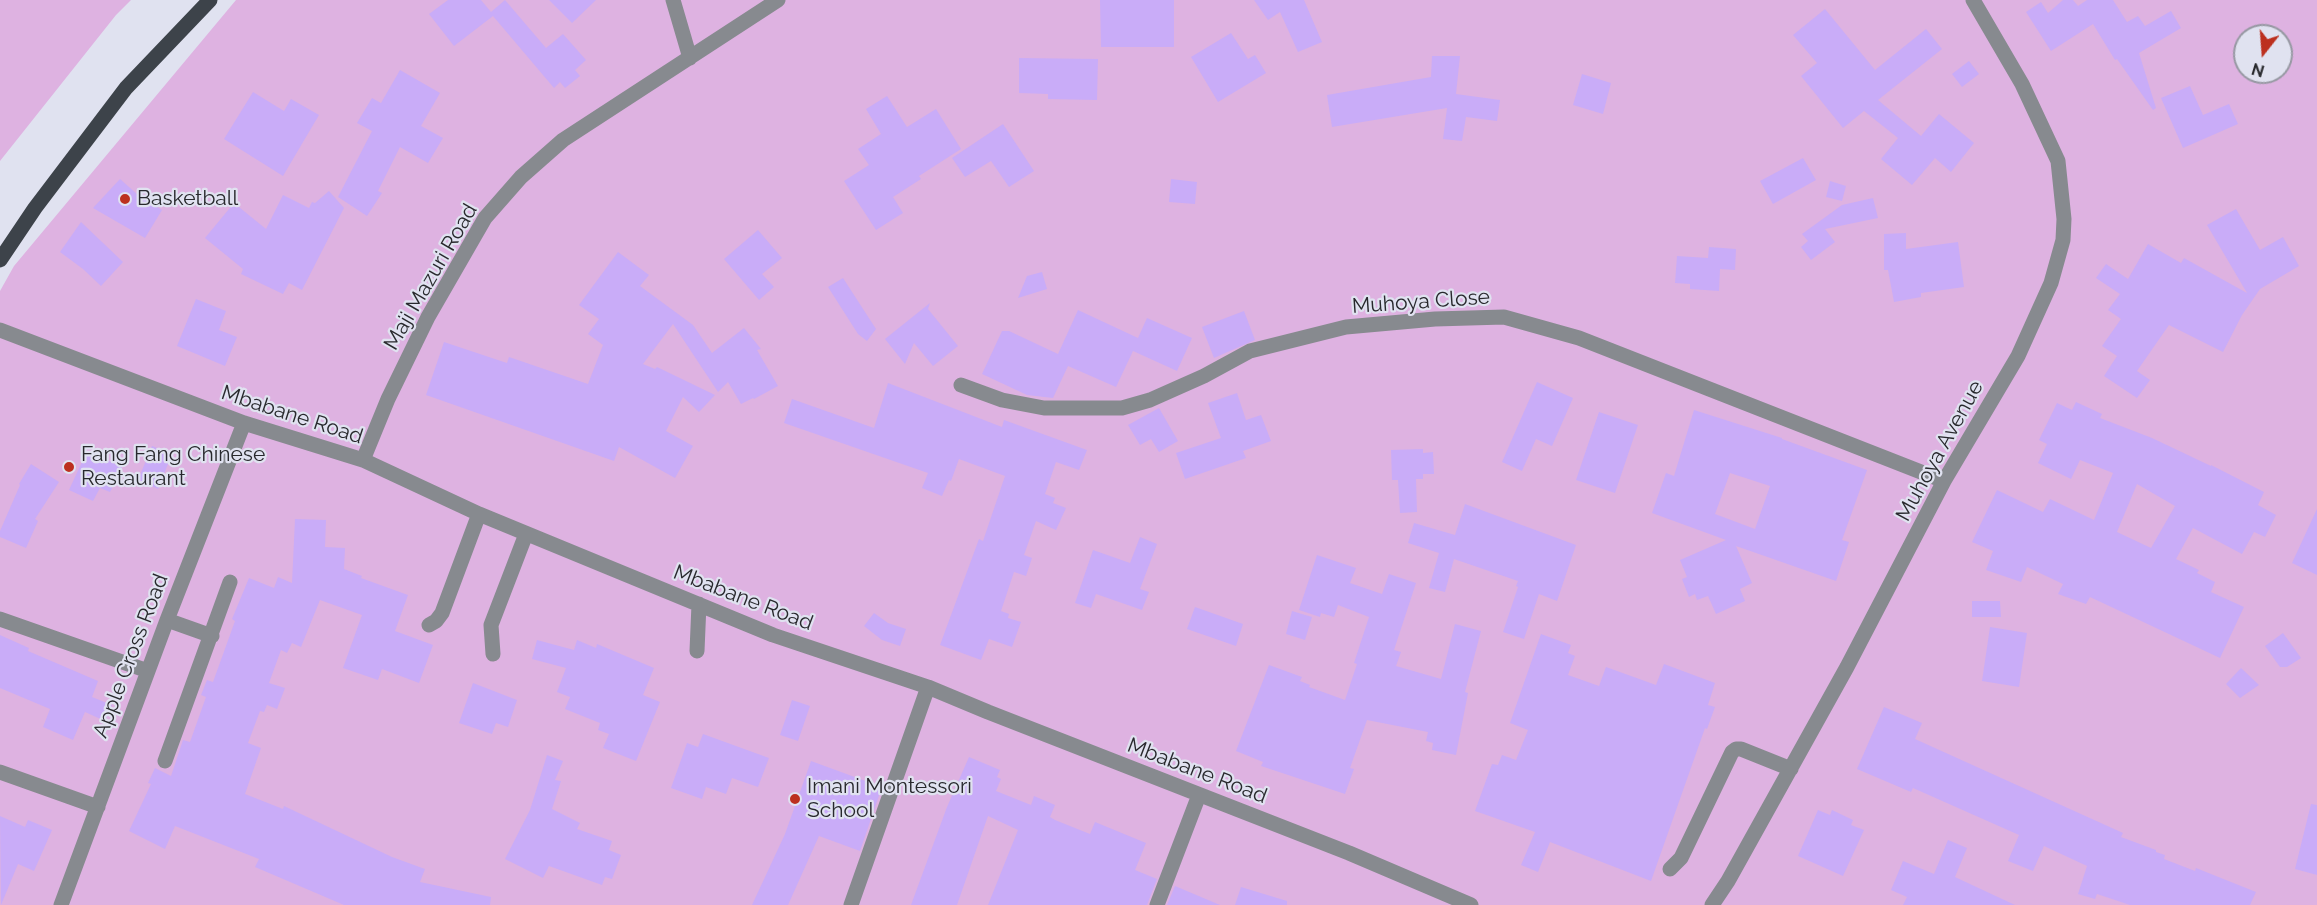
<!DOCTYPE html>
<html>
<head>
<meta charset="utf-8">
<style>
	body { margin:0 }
	#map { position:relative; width:2317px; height:905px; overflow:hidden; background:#e0e2f0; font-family:Raleway,sans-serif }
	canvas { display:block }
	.north { position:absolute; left:2233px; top:24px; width:60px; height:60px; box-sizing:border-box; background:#e0e2f0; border:2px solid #9698a2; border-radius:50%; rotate:197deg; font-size:16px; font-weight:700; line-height:24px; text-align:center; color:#28292d }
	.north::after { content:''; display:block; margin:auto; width:21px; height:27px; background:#bc301f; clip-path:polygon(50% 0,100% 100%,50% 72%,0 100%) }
</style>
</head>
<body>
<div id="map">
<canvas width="2317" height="905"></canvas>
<div class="north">N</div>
</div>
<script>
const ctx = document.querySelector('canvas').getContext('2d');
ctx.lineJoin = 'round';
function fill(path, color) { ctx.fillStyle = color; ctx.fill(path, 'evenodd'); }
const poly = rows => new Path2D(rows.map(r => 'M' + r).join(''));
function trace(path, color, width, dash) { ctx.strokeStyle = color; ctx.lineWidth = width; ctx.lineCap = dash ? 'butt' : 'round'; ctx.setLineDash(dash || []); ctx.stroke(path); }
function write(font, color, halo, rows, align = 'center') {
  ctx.font = font + ' Raleway,sans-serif'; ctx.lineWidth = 4.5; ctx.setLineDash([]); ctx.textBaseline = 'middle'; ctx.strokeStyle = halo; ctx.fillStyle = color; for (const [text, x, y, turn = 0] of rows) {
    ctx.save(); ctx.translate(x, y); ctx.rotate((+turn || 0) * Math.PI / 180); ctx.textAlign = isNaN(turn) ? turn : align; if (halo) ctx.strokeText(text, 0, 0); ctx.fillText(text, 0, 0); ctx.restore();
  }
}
const green = poly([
	[0,0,131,0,116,15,0,161],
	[236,0,2317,0,2317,905,0,905,0,291,14,266],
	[2245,36,2281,36,2281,72,2245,72]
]);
const building = poly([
	[448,0,481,0,491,12,505,0,546,48,563,34,586,60,575,70,580,76,565,88,560,82,554,88,493,16,454,46,429,14],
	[549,0,596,0,572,23],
	[1100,0,1174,0,1174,47,1101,47],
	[1254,0,1304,0,1322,42,1298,52,1280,12,1268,20],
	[2063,0,2073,0,2078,6,2087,0,2113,0,2127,22,2138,16,2145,26,2171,11,2181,28,2139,53,2156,108,2153,110,2117,59,2115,60,2093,24,2051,51,2026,12,2041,2,2048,13],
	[1825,9,1875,70,1926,29,1942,49,1878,100,1921,136,1939,114,1974,143,1951,172,1935,158,1912,185,1881,159,1898,138,1864,111,1843,128,1801,76,1817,63,1793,35],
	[1231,33,1248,59,1255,55,1266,73,1218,102,1191,57],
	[1432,56,1460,56,1456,94,1500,100,1497,121,1466,117,1462,141,1443,139,1447,108,1332,127,1327,95,1431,77],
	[1019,58,1098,59,1097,100,1048,99,1048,94,1019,93],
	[1969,61,1979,74,1962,87,1952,74],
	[400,70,440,93,421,126,443,138,428,163,400,147,378,191,382,193,367,216,338,197,372,131,357,123,372,98,381,103],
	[1582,74,1611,83,1603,114,1573,105],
	[2190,86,2203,115,2229,104,2238,124,2183,148,2161,98],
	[253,92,284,111,291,99,319,115,283,176,224,139],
	[887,96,907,127,936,109,961,149,919,176,921,179,893,197,903,213,876,230,844,181,869,165,858,149,881,134,866,109],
	[1003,124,1034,171,1009,187,991,161,965,177,952,158],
	[1803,158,1816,180,1773,204,1760,181],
	[120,179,138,195,162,210,145,238,93,208],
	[1171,179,1197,182,1195,204,1169,202],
	[1830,181,1846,186,1842,201,1826,197],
	[329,191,344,208,302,290,289,283,283,294,241,274,243,269,205,238,234,203,266,229,283,195,309,208,312,202,315,203],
	[1873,198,1878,218,1825,229,1835,242,1811,260,1801,247,1808,241,1802,234,1842,205],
	[2236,209,2260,250,2283,237,2299,266,2260,289,2242,315,2223,352,2169,325,2137,371,2150,380,2137,398,2104,376,2117,356,2102,346,2121,319,2108,310,2120,294,2096,278,2106,264,2128,279,2148,244,2181,263,2184,258,2247,293,2207,225],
	[81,222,123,262,101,286,83,269,60,252],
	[758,230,782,258,762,274,774,287,759,300,724,259],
	[1906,233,1906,249,1958,242,1964,287,1921,293,1921,297,1894,302,1888,270,1884,270,1884,234],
	[1709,247,1736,249,1735,270,1720,269,1719,291,1690,289,1690,284,1675,283,1677,256,1708,258],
	[618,252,649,275,640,286,693,325,712,353,744,328,761,349,757,350,778,386,754,399,753,398,741,404,728,382,718,392,673,324,643,364,655,369,657,367,715,395,699,412,683,397,666,431,693,446,675,478,619,447,614,461,426,395,444,342,507,363,509,357,588,384,603,345,588,334,599,319,579,305],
	[1042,272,1047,289,1018,298,1027,276],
	[843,278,876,329,867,341,858,334,828,287],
	[196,299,226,311,219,330,237,337,225,366,177,346],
	[930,303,928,309,958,346,933,366,914,343,905,364,885,339],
	[1078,310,1138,338,1147,318,1192,338,1177,371,1133,351,1116,387,1068,366,1053,398,1027,395,982,374,1002,331,1009,331,1058,354],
	[1244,311,1255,340,1214,358,1202,327],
	[1537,382,1573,398,1552,446,1536,439,1522,471,1502,462],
	[888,383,1002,427,1004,420,1087,450,1079,470,1056,462,1045,494,1055,498,1053,503,1066,508,1056,530,1036,521,1024,555,1032,558,1026,576,1014,572,1001,611,1009,614,1008,618,1021,622,1012,647,989,639,981,660,940,645,979,539,983,541,1005,476,959,459,951,481,949,480,942,496,922,488,928,473,784,423,792,399,874,428],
	[1237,393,1246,420,1261,415,1271,441,1243,451,1246,458,1185,479,1176,453,1221,438,1208,403],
	[2076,402,2102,414,2100,418,2152,438,2211,466,2211,465,2264,492,2258,505,2276,515,2265,537,2254,532,2242,554,2193,528,2176,559,2199,570,2197,573,2215,582,2211,592,2244,607,2220,658,2090,597,2086,604,2058,594,2063,584,2027,567,2021,582,1986,570,1993,551,1972,542,1997,490,2043,512,2050,499,2094,520,2113,473,2080,460,2071,479,2038,463,2047,444,2039,440,2057,403,2072,410],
	[2137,484,2175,506,2151,548,2117,532],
	[1159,408,1178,441,1159,452,1151,439,1140,445,1128,425],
	[1694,410,1782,438,1782,439,1867,470,1842,540,1849,542,1836,581,1736,546,1752,583,1740,589,1745,601,1716,614,1708,596,1697,600,1695,594,1689,597,1682,579,1687,577,1680,560,1726,540,1652,513,1666,473,1674,476],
	[1730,473,1770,486,1755,529,1715,514],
	[1599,412,1638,425,1615,493,1576,480],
	[152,446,172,454,158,489,138,480],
	[1423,449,1423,453,1433,452,1434,474,1423,474,1423,479,1416,479,1417,512,1400,513,1398,480,1392,480,1391,450],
	[87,451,122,467,110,492,100,488,93,501,69,490],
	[31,464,59,482,35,519,38,521,26,548,0,537,0,531,20,485,19,484],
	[1465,504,1576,545,1557,601,1539,594,1524,639,1503,632,1518,587,1516,586,1518,581,1454,559,1445,592,1429,588,1439,553,1408,543,1414,523,1455,535],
	[2317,509,2317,575,2292,563],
	[295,519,326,520,325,547,345,548,344,569,362,576,361,578,408,595,395,631,433,645,419,683,382,669,378,680,343,668,362,615,320,600,301,647,292,643,287,653,281,650,269,683,285,688,277,709,267,705,264,712,260,711,248,743,261,748,245,794,283,809,284,806,392,857,425,869,420,882,491,897,490,905,344,905,255,867,259,859,175,826,165,849,129,831,151,784,148,783,155,768,171,776,183,740,190,742,206,697,201,695,207,680,213,682,235,621,232,619,249,578,274,588,278,577,292,583],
	[1140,537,1157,544,1140,589,1149,592,1142,610,1096,594,1091,608,1075,603,1093,550,1130,563],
	[1317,555,1356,568,1350,583,1382,594,1389,574,1416,583,1394,650,1401,652,1396,666,1441,679,1455,624,1481,631,1465,692,1468,693,1456,755,1432,750,1433,743,1426,741,1428,732,1367,720,1350,768,1354,769,1345,794,1261,766,1263,762,1236,751,1269,665,1302,677,1300,681,1310,685,1309,687,1345,700,1357,664,1354,663,1369,617,1338,605,1334,617,1321,613,1320,617,1299,610],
	[1972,601,2000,601,2001,617,1972,617],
	[1195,607,1243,624,1236,646,1187,629],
	[1292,611,1312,617,1305,640,1286,634],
	[874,613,888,623,906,629,900,646,882,640,864,626],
	[1990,627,2027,633,2019,687,1982,681],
	[2283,633,2301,658,2287,667,2280,667,2265,646],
	[1541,634,1571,645,1568,653,1575,656,1568,675,1599,686,1606,667,1656,685,1664,664,1715,683,1708,705,1715,707,1707,729,1705,728,1651,881,1550,842,1538,872,1521,865,1535,832,1475,811,1492,764,1498,765,1502,755,1516,760,1528,730,1510,723],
	[0,635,29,648,28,651,98,681,92,697,112,705,105,721,85,712,73,740,43,727,50,709,0,688],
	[537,640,574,650,577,640,596,648,597,644,654,668,643,695,660,702,636,761,603,748,609,734,598,730,600,723,565,709,570,697,557,692,566,668,532,659],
	[2241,668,2259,685,2240,698,2226,684],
	[473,683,517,700,508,727,496,723,492,734,459,723],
	[792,700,810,706,798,741,780,735],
	[1884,707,1922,723,1915,739,2123,833,2121,837,2156,850,2156,852,2165,855,2164,859,2195,871,2196,868,2256,892,2250,905,2130,905,2097,894,2095,899,2078,894,2087,866,2044,846,2033,871,2008,861,2019,835,1913,788,1911,792,1857,769],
	[703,734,769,758,758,787,732,778,726,794,706,787,702,799,671,788,687,743,698,747],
	[547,755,563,761,555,780,561,781,552,809,580,823,577,829,612,841,609,850,621,855,612,879,605,877,602,885,549,866,543,878,505,859,530,810],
	[969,757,1000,770,997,777,1001,779,996,791,1031,805,1034,796,1055,805,1050,817,1055,820,1090,834,1095,822,1146,843,1135,870,1157,879,1147,905,988,905,1018,830,988,816,957,905,911,905,947,807],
	[811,761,882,787,860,851,819,836,788,905,752,905,785,834],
	[2311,804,2317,805,2317,875,2295,869],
	[1818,810,1830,815,1832,810,1853,820,1851,825,1864,830,1843,876,1798,856],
	[0,816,25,827,28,820,52,830,34,871,18,864,1,905],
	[1948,840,1967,848,1955,877,2015,905,1903,905,1907,897,1891,890,1903,861,1934,874],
	[1175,886,1220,905,1167,905],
	[1241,887,1287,901,1287,905,1235,905]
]);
const minor = poly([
	[673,0,690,58],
	[0,330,244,423,363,460,479,514,773,635,928,687,988,712,1349,853,1471,905],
	[961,385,1002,400,1044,408,1122,408,1150,400,1204,376,1250,351,1346,327,1435,319,1504,317,1579,338,1944,481],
	[363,460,388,399,428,317,485,218,521,177,563,140,778,0],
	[0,619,148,671],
	[167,620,212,636],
	[429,625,436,621,442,613,479,514],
	[697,651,699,604],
	[493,654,491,625,526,534],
	[165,761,230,582],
	[0,772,98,807],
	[1670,869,1681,858,1732,752,1736,749,1741,749,1791,769],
	[61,905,167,620,244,423],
	[851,905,928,687],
	[1157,905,1199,795],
	[1712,905,1728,881,1847,667,1944,481,2018,356,2051,283,2063,240,2064,219,2058,161,2022,84,1973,0]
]);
const major = poly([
	[0,260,35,208,126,88,210,0]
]);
const markers = [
	[125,199,6,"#bc301f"],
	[69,467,6,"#bc301f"],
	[795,799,6,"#bc301f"]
];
const poiNames = [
	["Basketball",137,199],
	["Fang Fang Chinese",81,455],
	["Restaurant",81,479],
	["Imani Montessori",807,787],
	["School",807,811]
];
const streetNames = [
	["Maji Mazuri Road",431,277,-60],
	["Muhoya Close",1421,302,-4],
	["Mbabane Road",292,415,18],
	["Muhoya Avenue",1940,451,-61],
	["Mbabane Road",743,598,21],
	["Apple Cross Road",131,656,-69],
	["Mbabane Road",1197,771,21]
];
fill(green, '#deb2e1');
fill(building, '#c9acf8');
trace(minor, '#878a8f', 15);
trace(major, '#3d434a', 15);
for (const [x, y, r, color] of markers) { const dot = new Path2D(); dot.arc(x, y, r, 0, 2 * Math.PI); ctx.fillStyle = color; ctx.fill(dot); trace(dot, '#e0e2f0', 2); }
write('21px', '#28292d', '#e0e2f0', poiNames, 'left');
write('21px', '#28292d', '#e0e2f0', streetNames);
</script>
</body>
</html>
